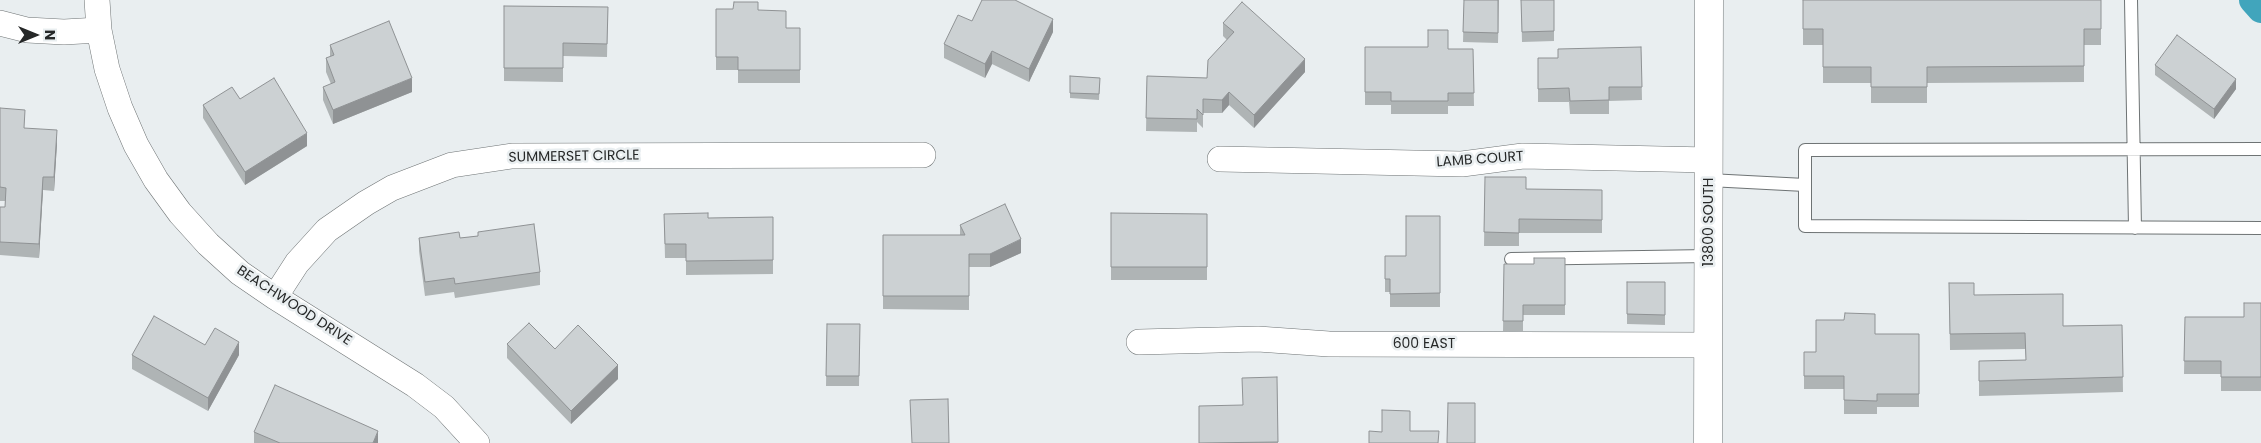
<!DOCTYPE html>
<html>
<head>
<meta charset="utf-8">
<style>
	body { margin:0 }
	#map { position:relative; width:2261px; height:443px; overflow:hidden; background:#e9eef0; font-family:Poppins,sans-serif }
	canvas { display:block }
	.north { position:absolute; left:10px; top:10px; width:50px; height:50px; -webkit-text-stroke:4px #e9eef0; paint-order:stroke; rotate:90deg; font-size:14px; font-weight:700; line-height:20px; text-align:center; color:#262828 }
	.north::after { content:''; display:block; margin:auto; width:18px; height:22px; background:#262828; clip-path:polygon(50% 0,100% 100%,50% 72%,0 100%) }
</style>
</head>
<body>
<div id="map">
<canvas width="2261" height="443"></canvas>
<div class="north">N</div>
</div>
<script>
const ctx = document.querySelector('canvas').getContext('2d');
ctx.lineJoin = 'round';
const poly = rows => new Path2D(rows.map(r => 'M' + r).join(''));
function trace(path, color, width, dash) { ctx.strokeStyle = color; ctx.lineWidth = width; ctx.lineCap = dash ? 'butt' : 'round'; ctx.setLineDash(dash || []); ctx.stroke(path); }
function fill(path, color) { ctx.fillStyle = color; ctx.fill(path, 'evenodd'); }
function write(font, color, halo, rows, align = 'center') {
  ctx.font = font + ' Poppins,sans-serif'; ctx.lineWidth = 5; ctx.setLineDash([]); ctx.textBaseline = 'middle'; ctx.strokeStyle = halo; ctx.fillStyle = color; for (const [text, x, y, turn = 0] of rows) {
    ctx.save(); ctx.translate(x, y); ctx.rotate((+turn || 0) * Math.PI / 180); ctx.textAlign = isNaN(turn) ? turn : align; if (halo) ctx.strokeText(text, 0, 0); ctx.fillText(text, 0, 0); ctx.restore();
  }
}
const canal = poly([
	[2253,0,2261,9]
]);
const lane = poly([
	[2131,0,2135,228],
	[2261,149,1805,150,1805,226,2261,228],
	[1709,180,1805,185],
	[1511,259,1709,256]
]);
const street = poly([
	[97,0,99,30,107,69,120,108,136,145,156,180,180,213,208,244,240,273,275,297,415,385,444,407,477,443],
	[0,23,27,30,64,32,99,30],
	[1220,159,1462,164,1523,156,1709,160],
	[275,297,297,263,327,230,366,203,392,188,452,165,512,156,923,155],
	[1139,342,1258,339,1329,344,1708,345]
]);
const secondary = poly([
	[1708,443,1709,0]
]);
const wall = poly([
	[1464,0,1499,0,1498,43,1463,42],
	[1521,0,1554,0,1554,41,1522,42],
	[1803,0,2101,0,2101,45,2084,45,2084,82,1927,83,1927,103,1871,103,1871,83,1823,83,1823,45,1803,45],
	[504,6,608,7,607,57,563,56,563,82,504,81],
	[716,9,758,10,786,28,800,28,800,83,738,83,738,70,716,70],
	[972,21,1053,32,1029,82,992,64,985,78,944,58,944,44],
	[1223,23,1305,72,1254,128,1229,105,1222,113,1203,113,1203,128,1197,122,1197,132,1146,131,1147,76,1207,78,1227,40,1223,36],
	[330,45,412,92,333,124,323,100,323,87,331,84,326,72,326,58,330,57],
	[1365,47,1448,49,1473,49,1474,106,1448,106,1448,114,1391,114,1391,105,1365,105],
	[1641,47,1642,100,1609,101,1609,114,1570,114,1569,102,1538,102,1538,58,1558,58],
	[2155,65,2236,89,2214,119,2155,75],
	[1070,76,1100,78,1099,100,1070,98],
	[240,99,307,146,245,185,203,118,203,105],
	[0,108,24,128,57,143,54,191,43,190,39,258,0,255,0,207,5,207,5,201,0,201],
	[1485,177,1526,189,1602,190,1602,233,1519,233,1519,246,1484,246],
	[1111,213,1207,214,1207,280,1111,280],
	[664,214,708,218,773,217,773,274,686,275,686,258,665,258],
	[1440,216,1440,307,1390,307,1390,292,1385,292,1385,256,1406,256],
	[960,225,1021,253,990,267,969,267,969,310,883,309,883,235,960,235],
	[478,232,540,272,540,285,455,298,454,292,425,296,419,251,419,238,460,238,478,236],
	[1565,258,1565,315,1523,315,1523,331,1503,331,1504,264,1534,264],
	[1627,282,1665,282,1665,325,1627,324],
	[1949,283,1974,295,2063,326,2122,325,2123,392,1979,396,1979,361,2026,360,2025,349,1950,350],
	[2261,303,2261,391,2221,391,2221,374,2184,374,2185,317,2244,317],
	[827,324,860,324,859,386,826,386],
	[1875,334,1919,334,1919,407,1877,407,1877,414,1844,414,1844,389,1804,389,1804,352,1816,352],
	[507,344,555,349,618,379,571,424,507,358],
	[205,345,239,355,208,411,132,369,132,355],
	[1277,377,1278,443,1199,443,1243,405],
	[254,432,378,443,254,443]
]);
const shadedWall = poly([
	[1053,19,1053,32,1029,82,1029,69],
	[992,51,992,64,985,78,985,64],
	[1305,59,1305,72,1254,128,1254,115],
	[412,78,412,92,333,124,333,110],
	[2236,79,2236,89,2214,119,2214,109],
	[1229,92,1229,105,1222,113,1222,100],
	[57,130,57,143,54,191,54,177],
	[307,133,307,146,245,185,245,172],
	[43,177,43,190,39,258,39,244],
	[1021,239,1021,253,990,267,990,254],
	[239,342,239,355,208,411,208,398],
	[618,365,618,379,571,424,571,411],
	[378,431,378,443,373,443]
]);
const building = poly([
	[982,0,1015,0,1053,19,1029,69,992,51,985,64,944,44,958,15,972,21,982,0],
	[1464,0,1498,0,1498,33,1463,32,1464,0],
	[1521,0,1554,0,1554,31,1522,32,1521,0],
	[1803,0,2101,0,2101,29,2084,29,2084,66,1927,67,1927,87,1871,87,1871,67,1823,67,1823,29,1803,29,1803,0],
	[734,2,758,2,758,10,786,11,786,28,800,28,800,70,738,70,738,57,716,57,716,9,733,9,734,2],
	[1242,2,1305,59,1254,115,1229,92,1222,100,1203,99,1203,115,1197,109,1197,119,1146,118,1147,76,1207,78,1208,60,1234,32,1223,23,1242,2],
	[504,6,608,7,607,44,563,43,563,68,504,68,504,6],
	[389,21,412,78,333,110,323,87,335,82,326,58,334,55,330,45,389,21],
	[1428,30,1448,30,1448,49,1473,49,1474,93,1448,93,1448,101,1391,101,1391,92,1365,92,1365,47,1428,47,1428,30],
	[2177,35,2236,79,2214,109,2155,65,2177,35],
	[1641,47,1642,87,1609,87,1609,100,1570,101,1569,88,1538,89,1538,58,1558,58,1558,49,1641,47],
	[1070,76,1100,78,1099,94,1070,93,1070,76],
	[274,78,307,133,245,172,203,105,232,87,240,99,274,78],
	[0,108,25,110,24,128,57,130,54,177,43,177,39,244,0,242,0,207,5,207,6,188,0,187,0,108],
	[1485,177,1526,177,1526,189,1602,190,1602,220,1519,219,1519,233,1484,232,1485,177],
	[1005,204,1021,239,990,254,969,254,969,296,883,296,883,235,965,235,960,225,1005,204],
	[708,213,708,218,773,217,773,260,686,261,686,244,665,244,664,214,708,213],
	[1111,213,1207,214,1207,267,1111,267,1111,213],
	[1406,216,1440,216,1440,293,1390,294,1390,279,1385,279,1385,256,1406,256,1406,216],
	[534,224,540,272,455,284,454,278,425,282,419,238,459,232,460,238,478,236,478,232,534,224],
	[1534,258,1565,258,1565,305,1523,305,1523,321,1503,321,1504,264,1534,264,1534,258],
	[1627,282,1665,282,1665,315,1627,314,1627,282],
	[1949,283,1974,283,1974,295,2063,294,2063,326,2122,325,2123,377,1979,381,1979,361,2026,360,2025,333,1950,334,1949,283],
	[2244,303,2261,303,2261,377,2221,377,2221,361,2184,361,2185,317,2244,317,2244,303],
	[1845,313,1875,314,1875,334,1919,334,1919,394,1877,394,1877,401,1844,400,1844,376,1804,376,1804,352,1816,352,1816,320,1844,320,1845,313],
	[154,316,205,345,215,328,239,342,208,398,132,355,154,316],
	[529,323,555,349,578,325,618,365,571,411,507,344,529,323],
	[827,324,860,324,859,376,826,376,827,324],
	[1277,377,1278,442,1199,443,1199,406,1243,405,1242,378,1277,377],
	[275,385,378,431,373,443,280,443,254,432,275,385],
	[948,399,949,443,912,443,910,400,948,399],
	[1448,403,1475,403,1475,443,1447,443,1448,403],
	[1382,410,1410,411,1410,431,1439,431,1438,443,1369,443,1369,431,1382,432,1382,410]
]);
const streetNames = [
	["SUMMERSET CIRCLE",574,157,-1],
	["LAMB COURT",1480,160,-4],
	["13800 SOUTH",1709,222,-90],
	["BEACHWOOD DRIVE",294,306,33],
	["600 EAST",1424,344]
];
trace(canal, '#41a5bc', 28);
trace(lane, '#6e7374', 14);
trace(street, '#6e7374', 26);
trace(secondary, '#6e7374', 29);
trace(lane, '#fff', 12);
trace(street, '#fff', 25);
trace(secondary, '#fff', 28);
fill(wall, '#afb4b5');
fill(shadedWall, '#8f9294');
fill(building, '#ccd1d3');
trace(building, '#8f9294', 1);
write('14px', '#262828', '#e9eef0', streetNames);
</script>
</body>
</html>
